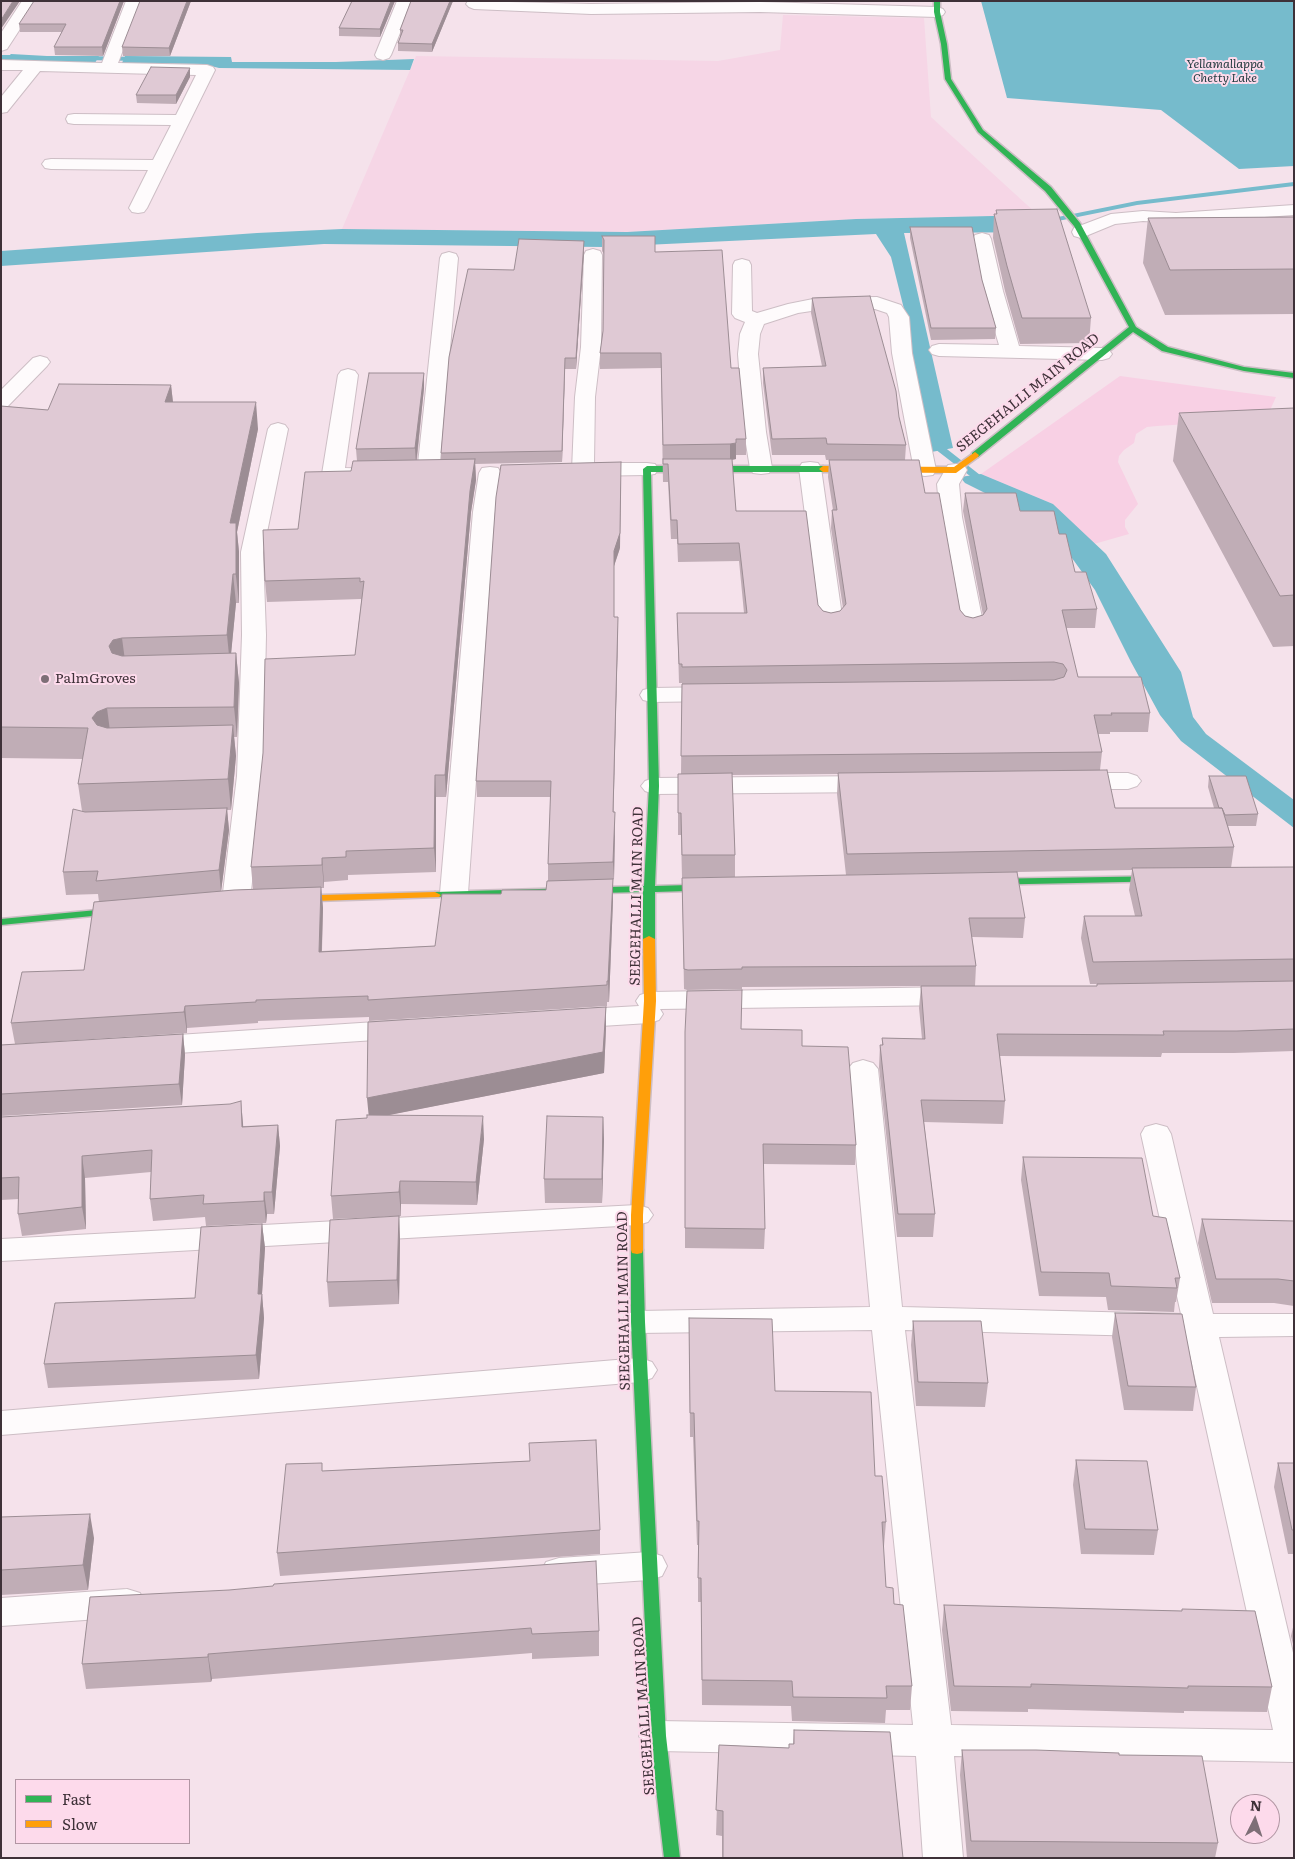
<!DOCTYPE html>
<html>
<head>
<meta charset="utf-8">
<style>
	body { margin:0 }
	#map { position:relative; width:1295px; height:1859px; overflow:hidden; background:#f5e2eb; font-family:Literata,serif }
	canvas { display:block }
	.frame { position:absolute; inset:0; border:2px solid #3e3138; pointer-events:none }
	.legend { position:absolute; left:15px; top:1779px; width:175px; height:65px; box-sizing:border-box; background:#fddaeb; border:1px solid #b196a3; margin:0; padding:6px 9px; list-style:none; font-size:15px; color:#3e3138 }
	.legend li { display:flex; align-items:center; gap:10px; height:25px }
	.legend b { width:25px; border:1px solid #b196a3 }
	.north { position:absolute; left:1230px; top:1794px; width:50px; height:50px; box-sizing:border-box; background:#fddaeb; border:1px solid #b196a3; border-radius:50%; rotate:4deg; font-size:14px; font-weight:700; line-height:20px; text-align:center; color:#3e3138 }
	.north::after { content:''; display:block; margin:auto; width:18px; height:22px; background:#7e6f77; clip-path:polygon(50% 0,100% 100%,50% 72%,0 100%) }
</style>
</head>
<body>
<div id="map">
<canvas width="1295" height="1859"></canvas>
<div class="frame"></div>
<ul class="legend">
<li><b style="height:6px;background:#30b455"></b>Fast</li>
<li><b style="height:6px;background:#ff9f0a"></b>Slow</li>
</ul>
<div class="north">N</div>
</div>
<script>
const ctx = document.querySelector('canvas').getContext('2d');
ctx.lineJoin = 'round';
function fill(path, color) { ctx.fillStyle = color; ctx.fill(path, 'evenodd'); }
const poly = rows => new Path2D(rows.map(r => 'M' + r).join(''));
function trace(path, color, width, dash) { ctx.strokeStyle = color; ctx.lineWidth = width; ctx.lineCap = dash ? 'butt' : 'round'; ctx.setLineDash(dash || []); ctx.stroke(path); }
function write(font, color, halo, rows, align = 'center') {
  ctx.font = font + ' Literata,serif'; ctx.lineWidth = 4; ctx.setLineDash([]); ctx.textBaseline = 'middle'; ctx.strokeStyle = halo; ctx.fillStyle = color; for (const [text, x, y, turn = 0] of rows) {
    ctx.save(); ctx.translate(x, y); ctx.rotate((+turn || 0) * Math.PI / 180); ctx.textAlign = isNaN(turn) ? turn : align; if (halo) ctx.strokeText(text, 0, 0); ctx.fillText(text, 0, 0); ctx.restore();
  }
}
const built = poly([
	[783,15,924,18,931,117,1038,215,856,219,627,232,342,229,416,56,718,61,780,50]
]);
const green = poly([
	[1120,376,1276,397,1266,419,1157,426,1147,427,1136,434,1134,443,1124,450,1119,456,1118,462,1138,504,1125,520,1125,527,1129,534,1094,544,1053,504,981,474]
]);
const water = poly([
	[981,1,1294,1,1294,166,1239,169,1161,110,1007,98],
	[11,54,47,56,99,56,95,63,4,60],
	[125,56,231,57,232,62,336,62,414,59,410,70,219,68,203,64,122,63],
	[1038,215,1057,232,904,233,953,448,926,453,904,309,891,257,876,234,603,247,324,244,1,266,1,251,257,233,342,229,627,232,856,219],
	[981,474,1053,504,1106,554,1181,672,1193,717,1206,734,1294,800,1294,828,1181,741,1160,715,1131,662,1095,590,1064,547,1055,528,965,483,960,477]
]);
const stream = poly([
	[1,55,24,55,28,57,24,59,1,59,1,55],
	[78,56,141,57,145,59,141,61,81,60,78,60,78,56],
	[1294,182,1294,186,1137,205,1043,224,1039,222,1043,220,1137,201,1294,182],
	[936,432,941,435,943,446,989,482,989,486,983,486,935,449,931,435,936,432]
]);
const street = poly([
	[22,1,36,1,37,3,7,49,1,51,1,33,22,1],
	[126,1,142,1,118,63,207,65,213,67,215,70,147,208,144,212,138,213,132,212,129,208,148,170,51,169,45,168,42,164,45,160,51,159,153,160,171,125,74,124,68,123,66,119,68,115,74,114,176,115,196,75,40,71,7,112,1,113,1,97,23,70,1,70,1,60,102,63,126,1],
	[397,1,413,1,391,55,389,58,383,60,377,58,375,55,397,1],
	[468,1,591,4,760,2,937,7,943,9,945,12,943,15,937,17,760,12,591,14,474,9,469,7,466,4,468,1],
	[1294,205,1294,215,1176,223,1143,221,1115,224,1081,238,1074,236,1072,232,1074,228,1111,214,1143,211,1176,213,1294,205],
	[982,233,989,235,991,239,1003,291,1019,346,1102,348,1109,350,1112,354,1109,358,1102,360,939,356,932,354,929,350,932,346,939,344,999,345,983,291,973,239,975,235,982,233],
	[593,249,600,251,602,255,601,347,595,397,594,463,647,463,655,464,658,469,655,474,647,475,583,476,575,475,572,470,575,397,581,347,584,255,586,251,593,249],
	[449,252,456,254,458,258,439,473,436,478,428,479,420,478,417,473,440,258,442,254,449,252],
	[742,259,749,261,751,265,752,311,757,313,788,304,818,298,877,297,901,305,909,317,912,353,936,470,933,475,925,476,917,475,914,470,892,353,889,317,887,313,875,309,818,310,798,313,764,324,760,334,758,354,766,432,772,468,769,473,761,474,753,473,750,468,744,432,738,354,740,334,745,322,735,318,732,314,733,265,735,261,742,259],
	[40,356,47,358,50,362,47,366,8,406,1,408,1,390,33,358,40,356],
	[348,369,355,371,358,375,345,468,376,469,379,474,376,479,368,480,333,480,325,479,322,474,338,375,341,371,348,369],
	[278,423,285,425,288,429,263,552,266,635,263,776,250,901,246,907,236,909,226,907,222,901,237,776,242,635,241,552,268,429,271,425,278,423],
	[810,462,818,463,821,468,843,623,839,628,831,630,823,628,819,623,799,468,802,463,810,462],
	[956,464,964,465,967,470,959,484,962,517,984,628,980,633,972,635,964,633,960,628,940,517,937,484,948,465,956,464],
	[490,467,498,468,501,473,495,512,468,893,464,899,454,901,444,899,440,893,473,512,479,473,482,468,490,467],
	[718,687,727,689,730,694,727,699,718,701,652,702,643,700,640,695,643,690,652,688,718,687],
	[1073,773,1128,773,1137,776,1141,781,1137,786,1128,789,1073,789,1064,786,1060,781,1064,776,1073,773],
	[875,776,884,779,888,784,884,789,875,792,654,794,645,791,641,786,645,781,654,778,875,776],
	[956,987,966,990,970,996,966,1002,956,1005,660,1009,663,1014,659,1020,649,1023,569,1028,559,1025,555,1019,559,1013,569,1010,639,1006,636,1001,640,995,650,992,956,987],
	[406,1020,416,1023,420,1029,416,1035,406,1038,147,1055,137,1052,132,1046,137,1040,147,1037,406,1020],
	[863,1060,873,1063,878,1069,902,1307,1181,1314,1141,1134,1145,1127,1156,1124,1167,1127,1171,1134,1213,1314,1294,1314,1294,1336,1219,1337,1294,1657,1294,1762,954,1756,963,1858,923,1858,916,1756,658,1751,645,1747,639,1736,645,1725,658,1721,913,1725,872,1330,638,1333,626,1330,622,1322,626,1314,638,1311,870,1307,848,1069,853,1063,863,1060],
	[905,1330,1186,1337,1273,1730,951,1725,905,1330],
	[637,1205,648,1208,653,1215,648,1222,637,1225,1,1261,1,1239,637,1205],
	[640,1358,652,1362,657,1370,652,1378,640,1382,1,1435,1,1411,640,1358],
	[649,1552,662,1556,667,1566,662,1576,649,1580,559,1586,546,1582,541,1572,546,1562,559,1558,649,1552],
	[127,1589,140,1593,145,1603,140,1613,127,1617,1,1626,1,1598,127,1589]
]);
const fast = poly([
	[934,1,940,1,940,12,947,44,951,79,983,130,1051,187,1080,223,1136,327,1168,347,1244,367,1294,373,1294,378,1244,371,1162,351,1133,332,978,457,972,457,972,453,1129,327,1074,226,1045,191,978,132,945,79,941,44,934,12,934,1],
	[647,466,823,466,827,469,823,472,651,472,659,786,655,886,721,884,727,887,721,890,655,892,655,939,649,942,643,939,643,892,431,897,429,895,435,892,644,886,649,786,643,469,647,466],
	[1168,876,1173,879,1172,881,981,885,976,882,981,879,1168,876],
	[129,907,135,910,133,912,1,925,1,919,129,907],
	[637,1246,642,1247,643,1250,645,1322,666,1736,680,1858,664,1858,650,1736,631,1322,631,1250,632,1247,637,1246]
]);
const slow = poly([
	[975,452,979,455,978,457,956,473,823,472,819,469,823,466,954,467,975,452],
	[435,892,441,895,439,897,284,902,278,899,284,896,435,892],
	[649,936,655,939,656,1001,643,1215,643,1250,642,1253,637,1254,632,1253,631,1250,631,1215,644,1001,643,939,649,936]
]);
const wall = poly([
	[124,1,103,56,55,55,54,47,62,32,20,32,19,24],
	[191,1,170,56,123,56,122,47],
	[395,1,380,37,339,36,339,28],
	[411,1,453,1,432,52,398,51,398,43,400,38,400,30],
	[190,68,190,77,176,104,137,103,136,95],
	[996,210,1091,318,1089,343,1020,344,1005,291,993,238,994,214,996,214],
	[1294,217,1294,314,1165,315,1143,263,1148,218],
	[910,227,982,280,996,328,995,339,931,340,910,238],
	[602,236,655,252,731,368,746,439,746,455,736,455,736,459,732,460,736,511,823,611,831,613,840,611,843,608,831,528,832,510,833,510,828,477,829,460,826,460,825,455,772,455,763,383,763,368,822,366,811,313,812,298,899,417,906,445,905,460,925,493,960,610,965,616,973,618,983,615,963,511,965,493,1020,511,1059,534,1075,572,1097,609,1095,628,1066,628,1078,677,1150,713,1148,732,1110,732,1110,734,1098,734,1102,752,1100,770,1115,808,1214,808,1208,787,1209,776,1258,814,1256,826,1228,826,1234,847,1231,868,1294,867,1294,1051,1234,1053,1162,1053,1161,1057,1000,1056,1005,1101,1003,1124,924,1122,935,1214,933,1237,897,1237,879,1067,880,1045,882,1045,882,1038,922,1039,919,1008,921,986,742,987,742,989,687,990,684,989,682,878,1025,918,1023,938,972,937,976,966,975,986,1097,986,1097,984,1090,984,1081,938,1084,916,1135,916,1129,890,1132,870,846,875,837,794,838,774,732,775,735,855,735,877,682,878,681,835,678,835,678,796,681,774,682,683,679,683,677,613,744,613,739,561,678,562,677,539,671,539,668,482,663,482,661,368,600,369,600,353,603,331,604,254,602,251],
	[584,251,576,369,565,369,562,462,475,464,476,480,471,512,446,797,436,797,436,872,348,875,348,880,324,882,324,888,321,888,323,908,322,951,435,946,501,894,546,890,548,881,548,864,551,797,477,797,476,781,620,548,614,566,614,617,618,633,613,812,615,829,614,879,613,879,613,900,609,1002,607,1002,607,1006,369,1021,369,1017,258,1021,258,1023,187,1028,187,1033,15,1044,11,1023,84,970,99,902,98,894,66,895,63,872,82,811,78,784,83,759,1,758,1,406,48,410,171,385,173,402,258,429,237,532,239,552,239,603,236,603,231,653,236,653,239,683,237,737,234,737,236,756,231,810,227,810,229,830,221,891,253,889,251,867,355,655,361,603,361,599,267,602,265,581,298,529,351,471,357,461,356,449,424,373,424,388,417,460,441,460,441,453,514,270],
	[1294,408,1294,646,1273,647,1173,461,1179,413],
	[606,1007,606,1028,604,1073,388,1115,484,1139,477,1205,401,1204,401,1216,333,1219,331,1196,369,1115],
	[741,1029,802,1046,856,1145,855,1165,763,1164,765,1229,764,1249,685,1248,685,1052],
	[183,1034,185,1055,182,1105,1,1116,1,1045],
	[1,1117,244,1126,278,1125,280,1146,274,1214,267,1214,266,1223,206,1226,205,1217,153,1221,150,1199,151,1172,85,1178,86,1229,22,1236,18,1214,19,1199,1,1200],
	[603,1117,604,1140,602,1203,545,1203,544,1179],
	[1023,1157,1153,1216,1180,1278,1176,1302,1175,1302,1174,1312,1108,1310,1106,1297,1039,1296,1021,1180],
	[399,1216,400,1240,399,1304,329,1307,327,1282],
	[1202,1219,1294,1221,1294,1306,1274,1303,1212,1303,1198,1243],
	[262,1224,265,1248,262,1294,264,1318,259,1379,48,1388,44,1364,195,1298],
	[1115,1313,1196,1387,1193,1411,1124,1410,1112,1337],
	[689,1318,875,1476,886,1522,884,1546,883,1546,886,1587,894,1604,912,1686,910,1710,886,1710,885,1723,792,1721,791,1706,702,1705,701,1602,698,1602,698,1545,697,1545,693,1437,690,1437],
	[913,1321,988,1383,985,1407,916,1406,911,1345],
	[1076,1460,1158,1530,1154,1555,1081,1554,1073,1485],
	[530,1461,600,1530,600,1554,280,1576,277,1553,323,1471],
	[1278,1463,1294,1463,1294,1554,1288,1554,1274,1487],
	[1,1517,94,1538,88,1590,1,1595],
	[90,1597,599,1631,599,1656,532,1659,532,1653,212,1679,211,1682,86,1689,82,1664],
	[944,1605,1182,1611,1182,1609,1272,1687,1267,1712,1184,1711,1184,1713,1028,1709,1028,1712,951,1711,942,1630],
	[1294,1623,1294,1648,1291,1636],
	[794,1730,903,1858,722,1858,722,1836,716,1835,719,1745,789,1748,793,1744],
	[962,1750,1119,1755,1218,1843,1215,1858,967,1858,960,1775]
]);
const shadedWall = poly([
	[13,1,20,1,1,29,1,20],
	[120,1,124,1,103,56,102,47],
	[187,1,191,1,170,56,169,48],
	[391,1,395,1,380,37,380,29],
	[450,1,453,1,432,52,432,44],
	[190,68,190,77,176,104,176,95],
	[584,241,584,251,576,369,576,358],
	[565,358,565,369,562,462,562,451],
	[424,373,424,388,416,464,415,448],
	[171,385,174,412,165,402],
	[256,402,258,429,237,532,239,552,239,603,230,523],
	[736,443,736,459,730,460,730,444],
	[475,459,476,480,471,512,446,797,445,775,470,491],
	[621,477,620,548,614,566,614,551],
	[233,574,236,603,230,665,227,635],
	[618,617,618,633,613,829,613,812],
	[122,638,126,668,112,676,109,646,113,640],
	[236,653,239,683,237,737,234,707],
	[107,708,111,739,101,742,92,718,97,712],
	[233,725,236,756,231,810,228,779],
	[435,775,436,797,436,872,434,848],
	[227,808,229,830,221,892,219,870],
	[615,812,615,829,614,879,613,862],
	[322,858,324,882,324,888,322,865],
	[613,879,613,900,609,1002,608,981],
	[321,887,323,908,321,973,319,952],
	[185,1006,187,1028,187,1033,184,1012],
	[606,1007,606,1028,604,1073,369,1119,367,1098],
	[183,1034,185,1055,182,1105,179,1084],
	[241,1101,243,1123,244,1148,242,1127],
	[483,1116,484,1139,477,1205,476,1182],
	[603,1117,604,1140,602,1203,602,1179],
	[278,1125,280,1146,274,1214,272,1192],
	[82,1156,85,1178,86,1229,82,1207],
	[400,1181,401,1204,401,1216,399,1192],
	[264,1192,267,1214,266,1223,264,1201],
	[399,1216,400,1240,399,1304,397,1280],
	[262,1224,265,1248,262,1294,264,1318,259,1379,256,1355,258,1294],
	[90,1514,94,1538,88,1590,83,1565],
	[208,1654,212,1679,211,1682,208,1657]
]);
const building = poly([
	[1,1,13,1,1,20,1,1],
	[34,1,120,1,102,47,54,47,66,24,19,24,34,1],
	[140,1,187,1,169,48,122,47,140,1],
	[352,1,391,1,380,29,339,28,352,1],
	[411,1,450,1,432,44,398,43,403,30,400,30,411,1],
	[151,67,190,68,176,95,136,95,151,67],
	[1057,209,1091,318,1022,318,1007,266,994,214,997,214,996,210,1057,209],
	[1294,217,1294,269,1170,270,1148,218,1294,217],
	[910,227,972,227,982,280,996,328,931,328,910,227],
	[602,236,655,236,655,252,722,250,731,368,739,368,746,439,736,439,736,443,730,444,663,445,661,353,600,353,603,331,604,240,602,236],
	[519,239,584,241,576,358,565,358,562,451,441,453,449,357,468,269,514,270,519,239],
	[870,296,896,391,899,417,906,445,827,444,826,438,772,439,763,368,826,366,812,298,870,296],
	[369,373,424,373,415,448,356,449,369,373],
	[59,384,171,385,165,402,256,402,230,523,236,523,236,574,233,574,227,635,122,638,113,640,109,646,112,653,122,656,236,653,234,707,107,708,97,712,92,718,97,725,107,728,233,725,228,779,78,784,88,728,1,727,1,406,48,410,59,384],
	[1294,408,1294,595,1280,596,1179,413,1294,408],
	[475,459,470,491,445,775,435,775,434,848,346,851,346,857,322,858,322,865,251,867,263,753,265,659,355,655,364,581,360,582,360,578,265,581,263,530,298,529,305,472,351,471,353,461,475,459],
	[663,459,732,459,736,511,806,511,818,605,823,611,831,613,840,611,846,604,832,510,837,510,829,460,919,460,925,493,939,493,960,610,965,616,973,618,983,615,987,609,965,493,1016,493,1020,511,1054,511,1059,534,1066,534,1075,572,1086,572,1097,609,1062,610,1078,677,1141,677,1150,713,1111,713,1112,715,1094,715,1102,752,681,756,682,684,1054,680,1064,677,1067,670,1063,664,1054,662,682,667,682,664,679,664,677,613,747,613,739,543,678,544,677,520,671,520,668,464,663,464,663,459],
	[621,462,620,533,614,551,614,617,618,617,613,812,615,812,613,862,548,864,551,781,476,781,496,497,501,465,621,462],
	[1107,770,1115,808,1222,808,1234,847,847,854,838,773,1107,770],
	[732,773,735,855,682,855,681,813,678,813,678,774,732,773],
	[1209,776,1246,776,1258,814,1225,815,1222,808,1219,808,1209,776],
	[227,808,219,870,96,881,98,871,63,872,73,809,85,812,227,808],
	[1294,867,1294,959,1093,962,1084,916,1142,916,1132,868,1294,867],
	[1017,872,1025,918,969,918,976,966,742,967,742,969,688,970,684,969,682,878,1017,872],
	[613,879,608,981,607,981,607,985,368,1000,368,996,256,1000,256,1002,185,1006,184,1012,11,1023,22,972,84,970,94,902,234,890,321,887,319,952,435,946,442,894,501,894,502,890,546,890,547,881,613,879],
	[1294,981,1294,1029,1237,1031,1163,1031,1164,1035,997,1034,1005,1101,921,1100,935,1214,898,1214,880,1045,883,1045,882,1038,925,1039,921,986,1097,986,1097,984,1294,981],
	[742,990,741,1029,802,1030,802,1046,848,1047,856,1145,763,1144,765,1229,685,1228,685,1032,687,991,742,990],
	[606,1007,603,1052,367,1098,368,1022,606,1007],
	[183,1034,179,1084,1,1094,1,1045,183,1034],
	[241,1101,242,1127,278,1125,272,1192,264,1192,264,1201,203,1204,204,1195,150,1199,152,1150,82,1156,82,1207,18,1214,19,1177,1,1178,1,1117,230,1104,241,1101],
	[367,1115,483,1116,476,1182,400,1181,399,1192,331,1196,336,1120,367,1118,367,1115],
	[547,1116,603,1117,602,1179,544,1179,547,1116],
	[1023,1157,1142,1158,1153,1216,1166,1218,1180,1278,1175,1278,1177,1288,1111,1286,1109,1273,1041,1272,1023,1157],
	[399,1216,397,1280,327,1282,330,1220,399,1216],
	[1202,1219,1294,1221,1294,1281,1278,1279,1216,1279,1202,1219],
	[262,1224,258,1294,262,1294,256,1355,44,1364,55,1303,195,1298,201,1227,262,1224],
	[1115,1313,1182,1314,1196,1387,1128,1386,1115,1313],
	[689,1318,772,1319,775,1391,871,1392,875,1476,882,1476,886,1522,882,1522,886,1587,893,1588,894,1604,903,1605,912,1686,886,1686,887,1698,793,1697,792,1681,702,1680,701,1578,698,1578,699,1521,697,1521,694,1413,690,1413,689,1318],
	[913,1321,981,1321,988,1383,918,1382,913,1321],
	[596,1440,600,1530,277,1553,286,1464,322,1463,322,1471,530,1461,529,1443,596,1440],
	[1076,1460,1147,1461,1158,1530,1085,1529,1076,1460],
	[1278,1463,1294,1463,1294,1530,1292,1530,1278,1463],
	[90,1514,83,1565,1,1570,1,1517,90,1514],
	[596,1561,599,1631,532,1634,531,1628,208,1654,208,1657,82,1664,90,1597,229,1590,273,1586,274,1584,596,1561],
	[944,1605,1182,1611,1182,1609,1255,1611,1272,1687,1188,1686,1188,1688,1031,1684,1031,1687,954,1686,944,1605],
	[794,1730,890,1732,903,1858,723,1858,723,1811,716,1810,719,1745,789,1748,789,1744,794,1744,794,1730],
	[962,1750,1036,1750,1119,1753,1119,1755,1202,1756,1218,1843,971,1841,962,1750]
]);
const markers = [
	[45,679,5,"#7e6f77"]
];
const farWaternames = [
	["Yellamallappa",1225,64],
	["Chetty Lake",1225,78]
];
const streetNames = [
	["SEEGEHALLI MAIN ROAD",1028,393,-39],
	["SEEGEHALLI MAIN ROAD",637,896,-89],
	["SEEGEHALLI MAIN ROAD",624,1301,-91],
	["SEEGEHALLI MAIN ROAD",644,1706,-94]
];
const poiNames = [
	["PalmGroves",55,679]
];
fill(built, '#f6d6e6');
fill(green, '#f8d0e4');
fill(water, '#76bbcc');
fill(stream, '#76bbcc');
trace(street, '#cdbec5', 2);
trace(fast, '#cdbec5', 3);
trace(slow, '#cdbec5', 3);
fill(street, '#fefbfc');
fill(fast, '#30b455');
fill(slow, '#ff9f0a');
fill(wall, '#c0adb6');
fill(shadedWall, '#9c8d94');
fill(building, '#dfc9d4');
trace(building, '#9c8d94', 1);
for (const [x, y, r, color] of markers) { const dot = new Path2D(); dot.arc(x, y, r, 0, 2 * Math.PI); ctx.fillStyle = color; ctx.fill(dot); trace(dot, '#fddaeb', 2); }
write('italic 12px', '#253d42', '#fddaeb', farWaternames);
write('14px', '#3e3138', '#fddaeb', streetNames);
write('14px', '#3e3138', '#fddaeb', poiNames, 'left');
</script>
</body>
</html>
